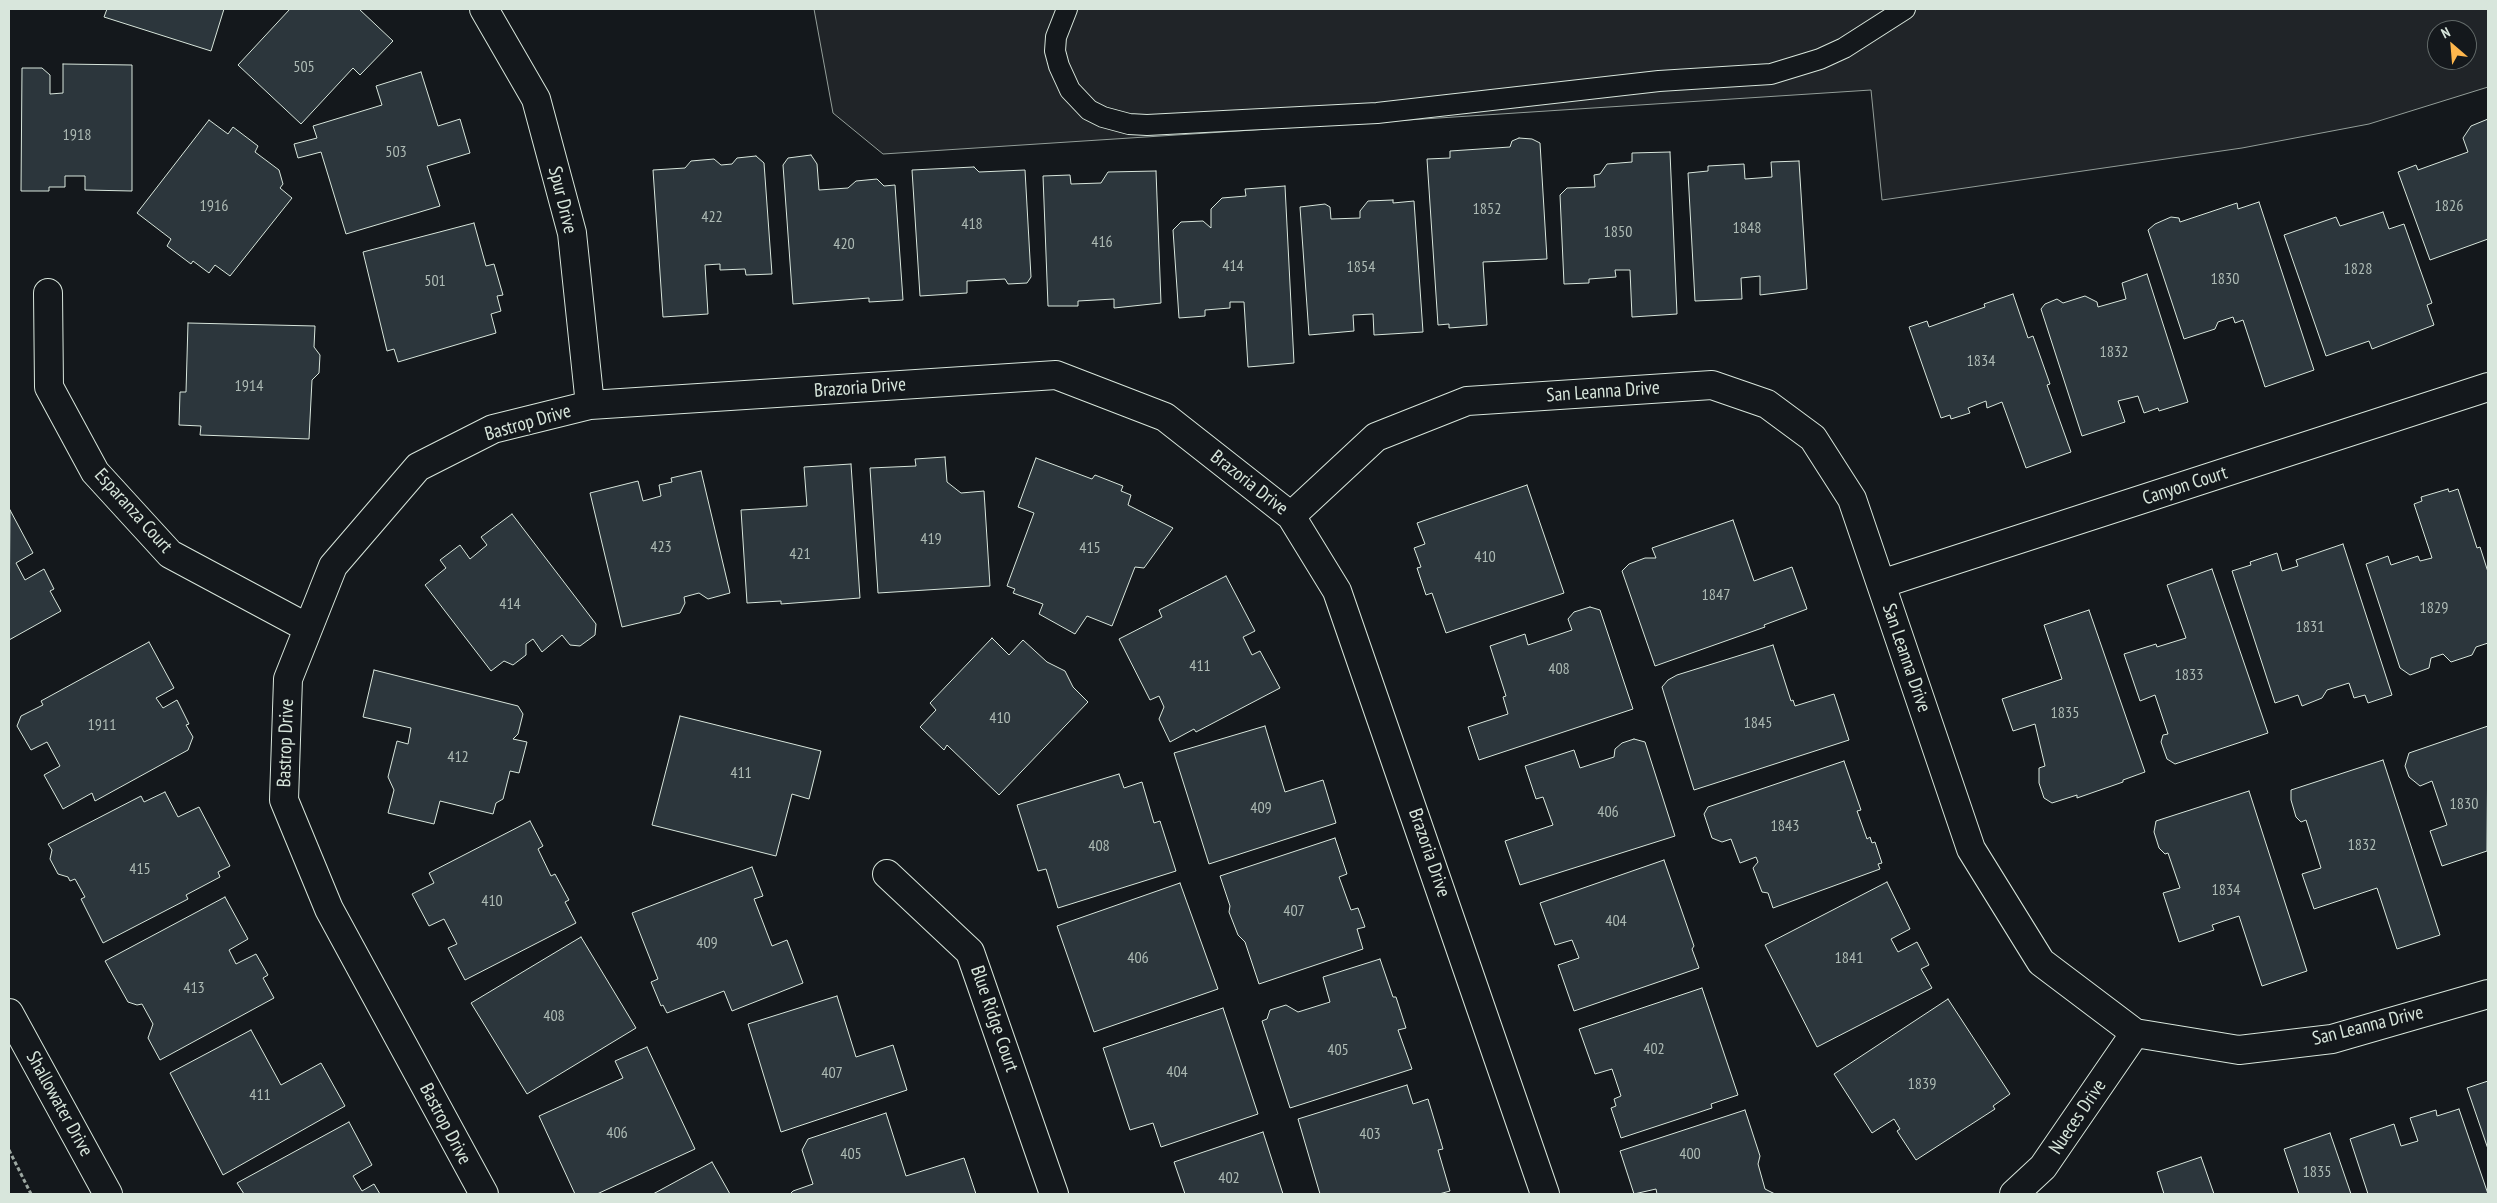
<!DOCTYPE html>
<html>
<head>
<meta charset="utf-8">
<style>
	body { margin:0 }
	#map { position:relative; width:2497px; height:1203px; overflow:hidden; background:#14181c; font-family:"PT Sans Narrow",sans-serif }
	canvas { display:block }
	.frame { position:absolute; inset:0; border:10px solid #d8e6dc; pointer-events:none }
	.north { position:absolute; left:2427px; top:20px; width:50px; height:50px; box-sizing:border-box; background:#14181c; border:1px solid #626a69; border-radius:50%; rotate:333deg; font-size:14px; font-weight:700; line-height:20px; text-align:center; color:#d8e6dc }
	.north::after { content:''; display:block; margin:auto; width:18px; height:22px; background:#ffb74d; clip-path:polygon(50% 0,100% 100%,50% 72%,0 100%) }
</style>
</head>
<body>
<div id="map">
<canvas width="2497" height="1203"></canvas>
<div class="frame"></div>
<div class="north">N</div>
</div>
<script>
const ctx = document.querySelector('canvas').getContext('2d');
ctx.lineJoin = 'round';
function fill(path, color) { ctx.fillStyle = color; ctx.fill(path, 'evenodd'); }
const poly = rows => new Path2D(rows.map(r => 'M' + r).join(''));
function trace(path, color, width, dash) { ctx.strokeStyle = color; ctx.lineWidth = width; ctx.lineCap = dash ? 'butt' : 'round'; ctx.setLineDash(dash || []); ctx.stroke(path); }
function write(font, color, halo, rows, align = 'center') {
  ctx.font = font + ' "PT Sans Narrow",sans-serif'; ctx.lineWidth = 4; ctx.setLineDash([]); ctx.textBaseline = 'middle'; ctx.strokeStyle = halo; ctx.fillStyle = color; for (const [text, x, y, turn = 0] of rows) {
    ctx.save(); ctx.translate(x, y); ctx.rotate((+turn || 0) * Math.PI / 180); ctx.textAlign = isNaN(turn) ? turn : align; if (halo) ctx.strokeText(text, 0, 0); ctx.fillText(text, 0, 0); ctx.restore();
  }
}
const green = poly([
	[814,9,2488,9,2488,87,2369,124,2242,148,1882,200,1871,90,883,154,833,113,814,9],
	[2437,30,2467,30,2467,60,2437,60,2437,30]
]);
const building = poly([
	[107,9,224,9,211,51,104,17,107,9],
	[290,9,359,9,393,41,360,75,353,68,301,124,238,65,290,9],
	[63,64,132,65,132,191,85,190,85,176,65,176,65,187,49,187,49,191,21,191,22,68,42,68,50,75,50,94,63,93,63,64],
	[421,72,438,126,460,119,470,153,427,166,440,206,346,234,321,152,298,158,294,144,317,138,313,126,382,105,376,86,421,72],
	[2488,119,2488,239,2430,260,2398,172,2416,165,2418,170,2468,152,2463,138,2471,126,2488,119],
	[209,120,228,134,233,127,258,146,255,152,279,170,283,184,280,188,292,198,230,276,215,265,209,273,193,261,191,264,167,246,171,239,137,213,209,120],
	[1519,138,1532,139,1540,143,1547,259,1483,262,1487,325,1449,328,1449,324,1438,325,1427,159,1450,158,1450,151,1510,147,1512,141,1519,138],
	[1670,152,1677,314,1632,317,1630,270,1615,270,1616,277,1589,279,1589,283,1564,284,1560,195,1567,188,1595,187,1594,175,1600,174,1607,164,1632,162,1632,153,1670,152],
	[811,155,817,164,819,190,848,188,856,181,877,179,884,186,895,185,903,300,869,302,869,298,793,304,783,165,788,158,811,155],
	[756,156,764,163,772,274,746,275,745,269,720,270,720,264,705,265,708,314,663,317,653,170,685,168,691,161,714,159,721,165,732,164,737,158,756,156],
	[1799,161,1807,289,1760,295,1760,276,1741,278,1742,299,1695,301,1688,173,1708,171,1708,166,1744,164,1745,179,1772,177,1771,162,1799,161],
	[974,167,979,172,1025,170,1031,277,1027,283,1008,284,1005,279,967,281,967,293,920,296,912,170,974,167],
	[1156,171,1161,303,1114,308,1114,299,1078,301,1078,306,1048,306,1043,176,1070,175,1071,184,1101,183,1108,172,1156,171],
	[1285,186,1294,363,1248,367,1244,302,1230,302,1230,308,1205,310,1205,316,1179,318,1173,230,1181,222,1203,221,1211,228,1211,209,1222,198,1246,196,1245,189,1285,186],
	[1393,200,1393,203,1414,201,1423,332,1374,335,1373,314,1353,315,1354,331,1309,335,1300,207,1325,204,1330,207,1331,219,1360,218,1360,211,1368,201,1393,200],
	[2259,202,2314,370,2265,387,2243,320,2235,323,2233,317,2218,322,2215,329,2184,339,2148,230,2155,224,2171,217,2179,218,2180,222,2237,203,2238,209,2259,202],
	[2383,212,2389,229,2404,224,2432,303,2427,305,2434,325,2372,349,2369,341,2326,356,2284,235,2336,217,2340,226,2383,212],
	[474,223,486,266,494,264,503,295,497,296,501,311,491,314,496,333,398,362,394,349,387,351,363,252,474,223],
	[2147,274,2188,402,2159,411,2158,408,2144,413,2138,396,2118,401,2125,422,2082,436,2041,309,2045,304,2057,299,2063,303,2085,296,2097,302,2098,307,2126,299,2122,283,2147,274],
	[2013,294,2028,338,2033,336,2050,384,2047,385,2071,452,2026,468,2002,402,1987,408,1986,401,1968,408,1970,413,1951,419,1950,415,1941,418,1909,327,1927,321,1929,327,1985,307,1984,304,2013,294],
	[188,323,315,326,314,347,320,355,319,373,312,380,309,439,200,435,201,426,179,425,180,392,186,392,188,323],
	[945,457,947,482,961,493,984,491,990,586,878,593,870,468,916,466,915,459,945,457],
	[1036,458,1092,479,1095,475,1123,486,1121,491,1131,495,1128,505,1173,528,1144,568,1135,567,1112,626,1087,616,1075,634,1039,614,1043,604,1013,593,1015,589,1007,586,1034,513,1018,507,1036,458],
	[851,464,860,598,781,604,781,601,747,603,741,510,807,506,804,467,851,464],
	[701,471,730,593,708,599,699,593,684,597,685,603,680,613,622,627,590,493,638,481,643,501,661,496,659,485,672,482,671,478,701,471],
	[1527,485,1564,593,1446,633,1432,593,1426,595,1417,568,1421,567,1414,548,1425,544,1417,523,1527,485],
	[2448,489,2449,492,2458,489,2477,548,2480,547,2488,572,2488,643,2476,647,2472,655,2451,662,2443,654,2431,658,2429,668,2410,675,2400,668,2366,564,2388,556,2391,565,2418,556,2420,561,2432,558,2414,504,2422,501,2421,497,2448,489],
	[10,510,33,553,16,563,25,580,44,569,54,589,50,591,61,611,9,640,10,510],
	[512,514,596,624,595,635,580,646,570,645,562,635,542,652,533,639,526,644,526,655,513,665,504,661,491,671,425,585,446,568,440,560,460,545,470,559,487,545,481,537,512,514],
	[1733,520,1754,581,1792,567,1807,609,1764,625,1765,627,1655,666,1622,571,1629,564,1645,558,1656,558,1652,548,1733,520],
	[2343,544,2392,695,2368,703,2365,695,2354,698,2349,683,2327,690,2322,698,2302,706,2298,695,2275,703,2232,571,2251,565,2250,562,2277,553,2282,571,2298,566,2296,560,2343,544],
	[2212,569,2268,733,2175,764,2167,759,2161,742,2163,735,2168,734,2155,695,2140,701,2124,654,2156,644,2157,647,2186,638,2167,585,2212,569],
	[1226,576,1255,631,1243,637,1252,655,1260,651,1280,688,1196,732,1194,729,1170,742,1159,719,1164,707,1159,696,1150,700,1119,639,1162,617,1159,610,1226,576],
	[1590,607,1600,610,1633,709,1479,760,1468,727,1508,714,1503,697,1506,696,1490,646,1525,634,1528,645,1572,630,1568,619,1574,612,1590,607],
	[2089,610,2145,772,2123,780,2123,782,2077,798,2077,795,2052,803,2044,798,2039,783,2039,768,2045,766,2035,724,2013,731,2002,699,2062,679,2044,625,2089,610],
	[992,638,1009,655,1023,640,1047,662,1065,671,1073,687,1088,702,999,795,947,745,944,750,920,727,936,710,930,703,992,638],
	[149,642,174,688,156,698,163,708,177,700,189,724,186,725,193,737,188,750,95,801,92,793,63,809,44,775,60,766,47,742,31,750,17,726,21,716,43,705,41,701,149,642],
	[1773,645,1791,701,1793,700,1795,706,1834,694,1849,740,1694,790,1662,687,1668,680,1677,675,1773,645],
	[374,670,518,706,523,714,518,734,513,739,527,742,519,773,510,771,503,799,496,803,493,814,440,801,434,824,388,813,394,790,388,777,397,741,408,744,411,728,363,717,374,670],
	[680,716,821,751,809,799,792,794,776,856,652,825,680,716],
	[1265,726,1285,792,1323,780,1336,823,1209,864,1174,753,1265,726],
	[2488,726,2487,851,2442,866,2430,831,2447,825,2432,781,2420,786,2409,777,2405,766,2409,753,2488,726],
	[1634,739,1645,742,1675,836,1520,885,1505,841,1553,825,1543,797,1536,799,1525,766,1574,750,1580,768,1614,757,1615,749,1622,743,1634,739],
	[2383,760,2440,935,2397,949,2377,888,2314,909,2302,874,2321,868,2306,820,2301,822,2296,817,2291,800,2291,790,2383,760],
	[1844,761,1861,810,1857,811,1867,839,1870,837,1872,843,1875,842,1882,863,1878,864,1880,869,1773,908,1768,893,1762,892,1753,868,1758,862,1756,857,1740,863,1731,839,1722,842,1712,838,1704,814,1708,807,1844,761],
	[1119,774,1124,788,1142,782,1154,823,1160,821,1176,871,1058,908,1046,869,1038,871,1017,805,1119,774],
	[2249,791,2307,971,2262,986,2239,916,2212,925,2214,930,2179,942,2163,893,2180,888,2168,853,2165,854,2159,848,2154,832,2156,821,2249,791],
	[165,792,178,817,199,807,230,866,218,872,220,877,186,895,188,899,103,943,81,899,85,897,75,879,70,881,68,877,58,874,50,859,52,850,48,844,141,796,144,802,165,792],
	[530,821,543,846,538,849,551,876,555,874,569,900,565,902,576,923,465,980,448,948,457,944,444,919,429,926,412,894,434,883,429,873,530,821],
	[1335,838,1347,874,1339,877,1351,910,1358,908,1365,927,1357,929,1363,949,1259,984,1245,942,1238,935,1229,912,1230,906,1220,876,1335,838],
	[1664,860,1694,946,1692,949,1699,968,1574,1011,1558,965,1579,958,1572,940,1555,945,1540,903,1664,860],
	[752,867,763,896,754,899,772,946,787,940,803,983,732,1011,724,991,667,1013,663,1005,661,1006,651,982,658,979,632,913,752,867],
	[1887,882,1910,929,1891,939,1898,952,1917,942,1929,965,1921,969,1932,988,1817,1047,1765,945,1887,882],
	[1180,883,1218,989,1094,1032,1057,926,1180,883],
	[225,897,248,939,229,950,236,964,256,954,268,975,263,978,274,998,160,1060,148,1038,153,1024,142,1004,137,1005,128,1002,105,961,225,897],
	[581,937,636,1028,527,1094,471,1003,581,937],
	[1380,959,1393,997,1396,997,1406,1028,1398,1030,1412,1069,1290,1108,1262,1021,1267,1019,1270,1010,1286,1005,1298,1012,1330,1002,1323,977,1380,959],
	[1702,988,1738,1095,1711,1104,1712,1108,1621,1138,1611,1108,1616,1106,1614,1099,1621,1096,1612,1069,1595,1074,1579,1029,1702,988],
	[837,996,856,1057,893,1045,907,1090,781,1132,748,1024,837,996],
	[1948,999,2010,1094,1993,1106,1995,1109,1916,1160,1897,1131,1900,1129,1894,1119,1872,1133,1834,1074,1948,999],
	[1223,1008,1258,1114,1161,1147,1153,1123,1130,1130,1103,1048,1223,1008],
	[251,1030,281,1085,321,1063,345,1106,223,1175,170,1073,251,1030],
	[647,1047,695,1149,597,1194,575,1194,539,1116,623,1078,615,1061,647,1047],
	[2488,1081,2488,1149,2467,1088,2488,1081],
	[1407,1085,1413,1104,1428,1099,1443,1149,1438,1150,1450,1191,1439,1194,1320,1194,1298,1119,1407,1085],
	[2459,1109,2488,1194,2368,1194,2350,1139,2394,1124,2401,1146,2418,1141,2410,1118,2436,1110,2437,1116,2459,1109],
	[1745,1110,1760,1156,1758,1164,1765,1189,1775,1194,1657,1194,1656,1189,1634,1194,1620,1151,1745,1110],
	[886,1113,906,1176,964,1158,976,1194,790,1194,793,1191,813,1184,802,1150,808,1139,886,1113],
	[349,1122,372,1165,353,1176,362,1191,374,1184,380,1194,244,1194,237,1183,349,1122],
	[1263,1132,1283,1194,1185,1194,1174,1162,1263,1132],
	[2330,1133,2351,1194,2299,1194,2284,1149,2330,1133],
	[2201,1157,2214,1194,2164,1194,2157,1172,2201,1157],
	[712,1162,730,1194,653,1194,712,1162]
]);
const path = poly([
	[9,1150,31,1194]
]);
const lane = poly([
	[1067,9,1056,37,1055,51,1059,66,1070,90,1089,110,1103,117,1129,124,1147,125,1377,113,1659,81,1771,74,1820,59,1844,48,1905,9]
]);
const street = poly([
	[484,9,536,99,572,233,590,405],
	[48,293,49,387,95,472,170,554,308,628],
	[1291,516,1376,437,1467,401,1712,385,1767,404,1813,438,1852,499,1971,849,2041,962,2135,1033,2239,1050,2332,1039,2488,994],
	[1881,584,2488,387],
	[887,874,970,952,1054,1194],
	[484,1194,329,909,284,800,288,679,333,566,418,467,493,429,590,405,1056,375,1165,417,1291,516,1337,591,1545,1194],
	[2014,1194,2043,1167,2135,1033]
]);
const secondary = poly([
	[9,1013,108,1194]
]);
const numberNames = [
	["505",304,67],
	["1918",77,135],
	["503",396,152],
	["1916",214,206],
	["1826",2449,206],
	["1852",1487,209],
	["422",712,217],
	["418",972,224],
	["1848",1747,228],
	["1850",1618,232],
	["416",1102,242],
	["420",844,244],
	["414",1233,266],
	["1854",1361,267],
	["1828",2358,269],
	["1830",2225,279],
	["501",435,281],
	["1832",2114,352],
	["1834",1981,361],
	["1914",249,386],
	["419",931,539],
	["423",661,547],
	["415",1090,548],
	["421",800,554],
	["410",1485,557],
	["1847",1716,595],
	["414",510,604],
	["1829",2434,608],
	["1831",2310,627],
	["411",1200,666],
	["408",1559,669],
	["1833",2189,675],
	["1835",2065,713],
	["410",1000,718],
	["1845",1758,723],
	["1911",102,725],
	["412",458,757],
	["411",741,773],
	["1830",2464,804],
	["409",1261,808],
	["406",1608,812],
	["1843",1785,826],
	["1832",2362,845],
	["408",1099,846],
	["415",140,869],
	["1834",2226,890],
	["410",492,901],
	["407",1294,911],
	["404",1616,921],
	["409",707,943],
	["406",1138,958],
	["1841",1849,958],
	["413",194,988],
	["408",554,1016],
	["402",1654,1049],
	["405",1338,1050],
	["404",1177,1072],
	["407",832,1073],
	["1839",1922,1084],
	["411",260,1095],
	["406",617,1133],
	["403",1370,1134],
	["405",851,1154],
	["400",1690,1154],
	["1835",2317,1172],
	["402",1229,1178]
];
const streetNames = [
	["Spur Drive",562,200,76],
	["Brazoria Drive",860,388,-4],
	["San Leanna Drive",1603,392,-4],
	["Bastrop Drive",528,423,-16],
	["Brazoria Drive",1249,483,38],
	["Canyon Court",2185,486,-18],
	["Esparanza Court",133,511,48],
	["San Leanna Drive",1906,658,71],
	["Bastrop Drive",286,743,-88],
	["Brazoria Drive",1429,853,71],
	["Blue Ridge Court",994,1019,71],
	["San Leanna Drive",2368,1026,-14],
	["Shallowater Drive",59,1104,61],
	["Nueces Drive",2078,1117,-56],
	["Bastrop Drive",445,1124,62]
];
fill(green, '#202428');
trace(green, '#939e99', 1);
fill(building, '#2c363c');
trace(building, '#d8e6dc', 1);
trace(lane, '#d8e6dc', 22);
trace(street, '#d8e6dc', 30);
trace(secondary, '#d8e6dc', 30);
trace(path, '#9da8a2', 3, [4, 2.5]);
trace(lane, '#14181c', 20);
trace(street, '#14181c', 28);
trace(secondary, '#14181c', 28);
write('16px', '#adbab4', null, numberNames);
write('19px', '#d8e6dc', '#14181c', streetNames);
</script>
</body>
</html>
